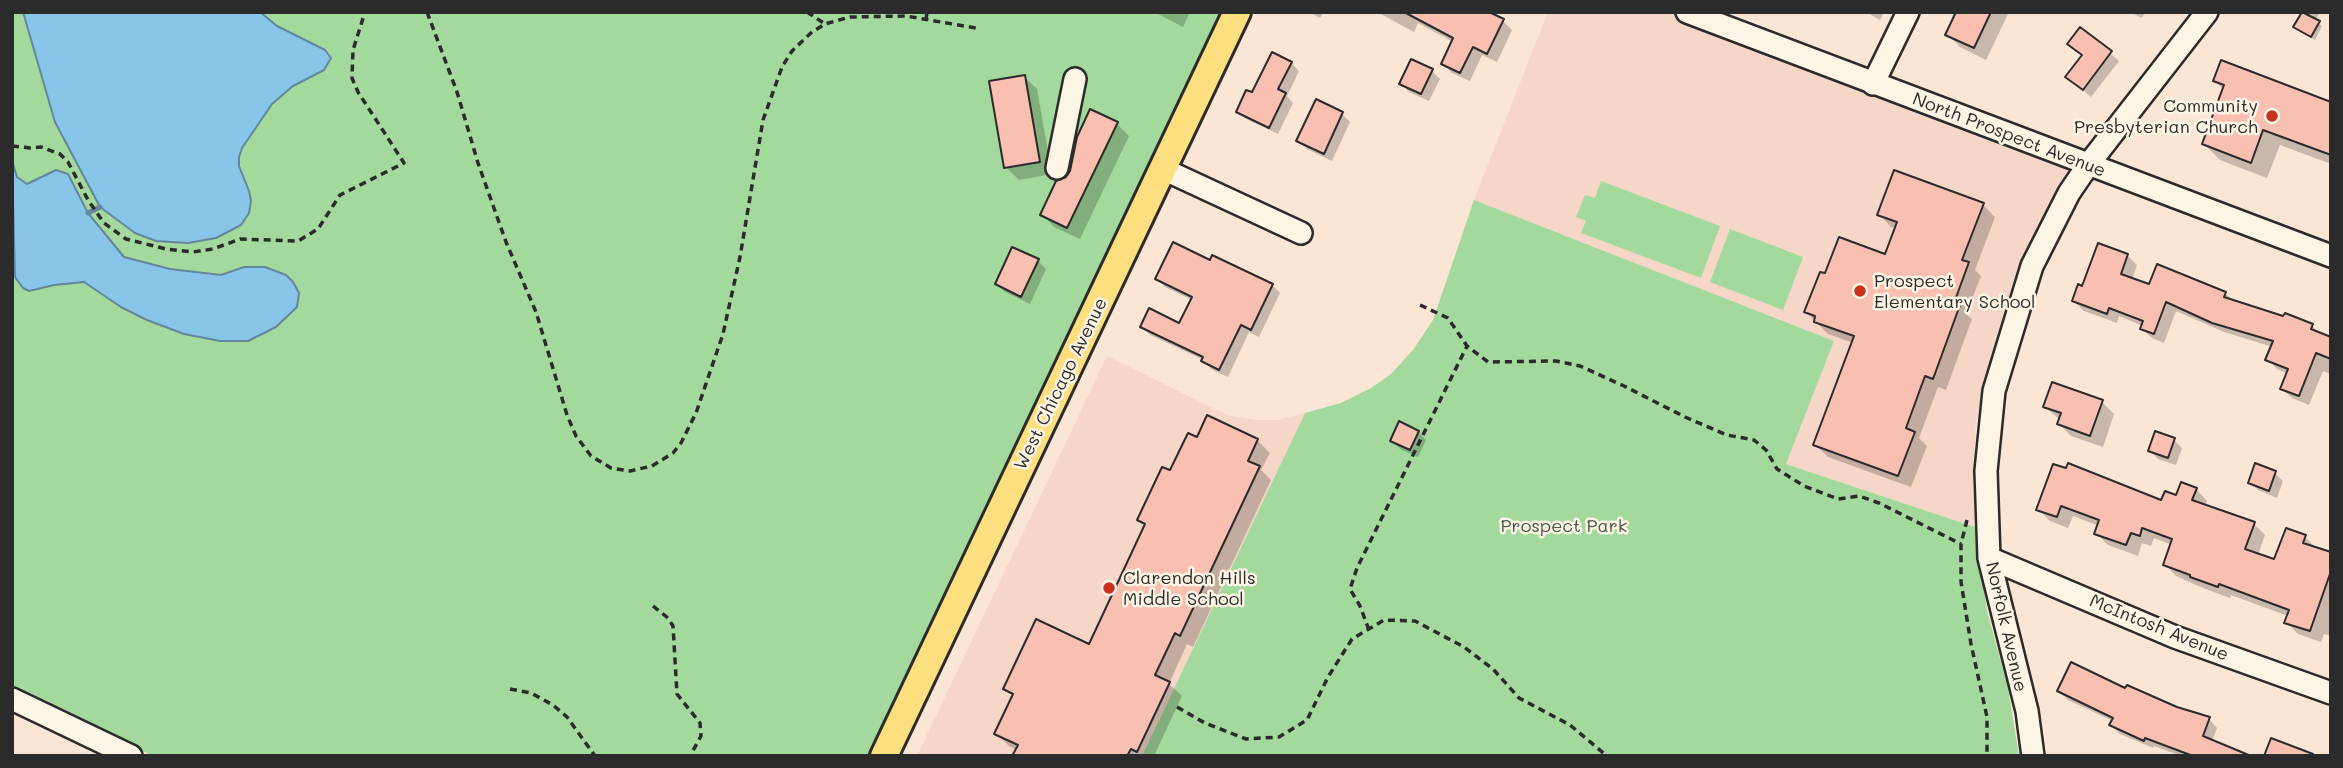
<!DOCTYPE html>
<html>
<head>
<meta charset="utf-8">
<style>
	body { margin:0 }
	#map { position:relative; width:2343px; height:768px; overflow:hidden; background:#fbe5d5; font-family:Mali,sans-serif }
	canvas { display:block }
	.frame { position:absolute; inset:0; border:14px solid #2b2b2b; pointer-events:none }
</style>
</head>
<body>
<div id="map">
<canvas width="2343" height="768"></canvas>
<div class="frame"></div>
</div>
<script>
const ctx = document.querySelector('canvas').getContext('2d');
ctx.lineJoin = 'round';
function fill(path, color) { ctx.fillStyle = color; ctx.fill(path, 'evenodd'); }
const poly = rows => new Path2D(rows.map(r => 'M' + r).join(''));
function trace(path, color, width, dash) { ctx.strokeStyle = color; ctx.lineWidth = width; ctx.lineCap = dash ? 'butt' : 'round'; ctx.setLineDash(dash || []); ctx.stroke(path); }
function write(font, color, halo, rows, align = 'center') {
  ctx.font = font + ' Mali,sans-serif'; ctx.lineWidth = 5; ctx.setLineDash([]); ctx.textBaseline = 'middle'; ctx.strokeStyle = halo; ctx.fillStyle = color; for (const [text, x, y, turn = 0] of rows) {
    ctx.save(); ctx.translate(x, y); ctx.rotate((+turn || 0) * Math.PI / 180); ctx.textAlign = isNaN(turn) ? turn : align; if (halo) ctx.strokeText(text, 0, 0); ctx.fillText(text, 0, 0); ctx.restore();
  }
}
const built = poly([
	[1548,12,1671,12,2070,170,2033,241,1992,353,1976,423,1973,484,1975,527,1786,464,1834,341,1474,200],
	[1107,356,1227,415,1255,420,1277,420,1305,413,1142,756,917,756]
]);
const green = poly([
	[12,12,1223,12,869,756,153,756,12,689],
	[1601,181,1720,226,1701,278,1581,233,1586,221,1576,217,1585,195,1595,198],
	[1474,200,1834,341,1786,464,1975,527,1987,611,2008,688,2019,756,1142,756,1305,413,1341,403,1371,388,1391,374,1413,350,1433,320],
	[1730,229,1803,257,1783,310,1710,282]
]);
const water = poly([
	[23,12,260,12,277,26,325,50,331,58,324,70,293,86,272,104,242,148,239,157,239,166,249,191,251,201,249,213,241,225,216,238,188,243,156,241,135,233,100,207,55,122,23,12],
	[12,161,17,177,27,184,56,170,68,174,88,213,124,257,170,269,221,275,244,267,265,267,286,275,293,282,299,293,297,307,276,327,248,341,220,341,184,334,147,320,121,307,84,282,54,285,29,291,23,288,15,277,12,161]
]);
const shadow = poly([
	[1154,12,1190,12,1183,27],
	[1309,12,1323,12,1320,18],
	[1377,12,1485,12,1503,21,1512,30,1497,62,1482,55,1470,81,1452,73,1443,64,1453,42,1418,23,1414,32],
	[1866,12,1884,12,1880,20],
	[1958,12,2009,12,1986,60,1960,47,1947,34],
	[2130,12,2145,12,2142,18],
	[2304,12,2320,12,2315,21,2322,26,2315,40,2295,27],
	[2081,29,2119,61,2091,97,2068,77,2084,56],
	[1291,63,1299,71,1287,96,1293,103,1278,134,1246,119,1238,111,1253,95],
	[1432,71,1440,79,1429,101,1409,92,1401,84],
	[1024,77,1037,89,1052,174,1019,180,1006,167],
	[2215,81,2331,103,2331,164,2280,145,2267,178,2220,160,2204,144,2224,90],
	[1342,114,1350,122,1332,161,1307,149,1298,141],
	[1116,123,1129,136,1080,239,1054,227,1042,214],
	[1983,205,1995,217,1975,270,1981,276,1966,314,1972,319,1946,390,1938,387,1919,438,1927,446,1911,487,1828,457,1815,444,1853,343,1828,334,1806,312,1826,276,1886,256,1896,228,1891,227,1879,214],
	[2127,255,2137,265,2132,280,2150,287,2225,293,2233,301,2312,326,2321,335,2331,339,2331,374,2323,371,2309,405,2292,398,2282,389,2288,374,2277,369,2268,359,2273,347,2224,332,2176,311,2164,343,2152,338,2142,329,2143,326,2119,316,2117,323,2084,311,2074,301,2083,288],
	[1038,261,1046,269,1030,304,1005,292,997,284],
	[1211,262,1272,285,1280,293,1259,337,1249,332,1228,377,1211,369,1204,360,1150,335,1142,327,1180,325,1192,300,1165,287,1157,279],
	[2102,402,2114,414,2103,447,2071,436,2059,424,2060,420,2045,407],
	[1418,432,1426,440,1418,457,1400,449,1392,440],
	[1198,439,1257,440,1270,453,1261,470,1271,480,1193,647,1187,644,1169,684,1182,696,1154,756,1014,756,1017,750,1009,746,996,733,1014,697,1005,689,1089,646,1146,526,1139,520,1171,473],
	[2174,440,2182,448,2176,465,2158,459,2150,451],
	[2054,466,2162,502,2196,489,2207,501,2205,507,2254,524,2265,535,2258,555,2275,561,2305,537,2316,548,2331,554,2331,636,2324,634,2321,642,2298,634,2286,622,2288,616,2231,595,2230,598,2203,588,2176,576,2165,564,2172,545,2154,538,2151,546,2142,543,2138,556,2108,545,2096,533,2099,526,2073,516,2068,528,2050,521,2038,509],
	[2275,473,2283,481,2277,498,2258,490,2250,482],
	[2059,691,2126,691,2209,719,2217,728,2212,741,2249,756,2181,756,2154,746,2153,748,2120,734,2111,725,2113,721,2068,700]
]);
const stream = poly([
	[88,213,100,207]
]);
const building = poly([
	[1404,12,1489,12,1504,19,1487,54,1473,47,1460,73,1441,64,1453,38,1404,12],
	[1956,12,1991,12,1974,48,1945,35,1956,12],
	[2302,12,2320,21,2311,37,2293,27,2302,12],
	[2080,27,2112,51,2083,90,2065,77,2082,55,2067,44,2080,27],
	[1272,52,1292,62,1278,89,1286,93,1269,128,1236,112,1246,90,1252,92,1272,52],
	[1411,59,1433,69,1421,94,1399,84,1411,59],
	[2221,60,2331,102,2331,155,2263,130,2251,163,2202,144,2224,85,2213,81,2221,60],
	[1025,75,1040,162,1004,168,989,81,1025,75],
	[1316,99,1343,112,1324,154,1296,141,1316,99],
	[1090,109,1118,122,1067,228,1040,215,1056,181,1066,177,1070,171,1077,137,1090,109],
	[1894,170,1984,203,1962,260,1969,262,1954,303,1960,305,1933,379,1925,376,1906,428,1915,432,1898,476,1813,445,1854,336,1814,322,1815,316,1804,312,1820,272,1825,273,1839,237,1885,254,1897,222,1877,215,1894,170],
	[1173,242,1210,260,1212,255,1273,284,1251,330,1241,325,1219,370,1201,361,1203,357,1140,327,1149,308,1179,323,1192,297,1155,279,1173,242],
	[2098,243,2128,254,2121,274,2149,284,2157,264,2226,292,2224,297,2283,316,2285,313,2313,324,2311,329,2331,337,2331,359,2316,353,2299,396,2280,389,2288,369,2265,360,2273,341,2212,323,2166,302,2154,334,2140,329,2143,321,2109,308,2107,314,2072,301,2078,284,2082,286,2098,243],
	[1012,247,1039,259,1021,297,995,284,1012,247],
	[2052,382,2103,400,2090,436,2057,424,2061,413,2043,407,2052,382],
	[1207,415,1258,439,1248,461,1260,466,1180,636,1175,633,1155,675,1170,682,1137,752,1131,749,1127,756,1012,756,1018,745,994,734,1013,694,1003,689,1036,619,1089,644,1145,524,1137,520,1162,467,1170,470,1188,433,1197,437,1207,415],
	[1399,421,1419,431,1410,450,1390,441,1399,421],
	[2155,431,2175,438,2168,458,2148,451,2155,431],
	[2068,463,2161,500,2165,491,2176,495,2181,482,2197,488,2192,500,2255,522,2245,549,2274,559,2286,528,2306,535,2303,543,2331,552,2331,571,2310,631,2284,623,2289,610,2219,584,2218,587,2190,577,2190,575,2163,565,2172,539,2142,528,2140,536,2131,533,2126,545,2094,534,2099,520,2061,506,2057,517,2036,510,2053,464,2066,468,2068,463],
	[2255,463,2276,471,2269,491,2248,483,2255,463],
	[2071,662,2125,688,2127,685,2177,707,2210,717,2203,736,2251,756,2193,756,2145,738,2144,741,2109,725,2113,718,2057,691,2071,662],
	[2271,738,2313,754,2313,756,2264,756,2271,738]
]);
const path = poly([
	[427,12,457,92,478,163,506,242,536,312,567,415,576,436,591,456,611,468,630,471,652,466,673,453,681,443,696,413,723,334,740,257,763,120,782,67,792,51,812,32,825,24,850,17,906,16,976,28],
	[807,12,825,24],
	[926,20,927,12],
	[12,146,30,148,41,147,60,154,68,162,88,200,104,223,126,239,166,249,193,252,213,249,240,239,298,241,318,229,340,195,404,163,358,92,352,78,353,50,365,12],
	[1420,305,1448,318,1467,346,1488,362,1556,361,1580,366,1624,386,1685,417,1727,435,1754,440,1766,450,1777,469,1804,486,1838,499,1859,496,1879,503,1961,544],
	[1967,520,1961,544,1961,582,1971,644,1987,717,1987,756],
	[653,606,668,618,673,626,677,694,700,723,701,736,690,756],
	[1369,630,1360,606,1350,589,1357,568,1467,346],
	[510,689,531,693,553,705,567,717,595,756],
	[1177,707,1205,723,1246,739,1279,737,1307,720,1328,677,1352,639,1384,620,1415,621,1464,647,1493,669,1519,698,1570,725,1607,756]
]);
const minor = poly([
	[1687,12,2331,256],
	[1873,84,1908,12],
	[1057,168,1075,79],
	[1163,169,1301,233],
	[1989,558,2175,637,2331,693],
	[12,699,131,756],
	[2033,756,2027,711,1989,558,1986,471,1994,391,2032,266,2069,193,2088,165,2207,12]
]);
const major = poly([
	[884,756,1237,12]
]);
const markers = [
	[2272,116,7,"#c8321e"],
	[1860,291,7,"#c8321e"],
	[1109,588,7,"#c8321e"]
];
const poiNames = [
	["Community",2258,106,"right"],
	["Presbyterian Church",2258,127,"right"],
	["Prospect",1874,281],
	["Elementary School",1874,302],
	["Clarendon Hills",1123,578],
	["Middle School",1123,599]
];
const streetNames = [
	["North Prospect Avenue",2009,135,21],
	["West Chicago Avenue",1061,384,-64],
	["Norfolk Avenue",2006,627,77],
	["McIntosh Avenue",2159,628,22]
];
const parkNames = [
	["Prospect Park",1564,526]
];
fill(built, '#f6d6c7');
fill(green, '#a3d99c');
fill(water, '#89c5e9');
trace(water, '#63879d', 2);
fill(shadow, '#0003');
trace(stream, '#63879d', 5);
fill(building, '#f9bfb1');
trace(building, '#2b2b2b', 2);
trace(minor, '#2b2b2b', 26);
trace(major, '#2b2b2b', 32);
trace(path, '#2b2b2b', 3.5, [7, 5]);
trace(minor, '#fcf5e5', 21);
trace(major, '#fddf80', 26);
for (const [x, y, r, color] of markers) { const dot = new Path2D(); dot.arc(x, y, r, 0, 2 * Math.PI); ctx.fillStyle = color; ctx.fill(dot); trace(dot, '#fcf5e5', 2.5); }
write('18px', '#2b2b2b', '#fcf5e5', poiNames, 'left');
write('18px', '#2b2b2b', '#fcf5e5', streetNames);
write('18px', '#495647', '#fcf5e5', parkNames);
</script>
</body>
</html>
